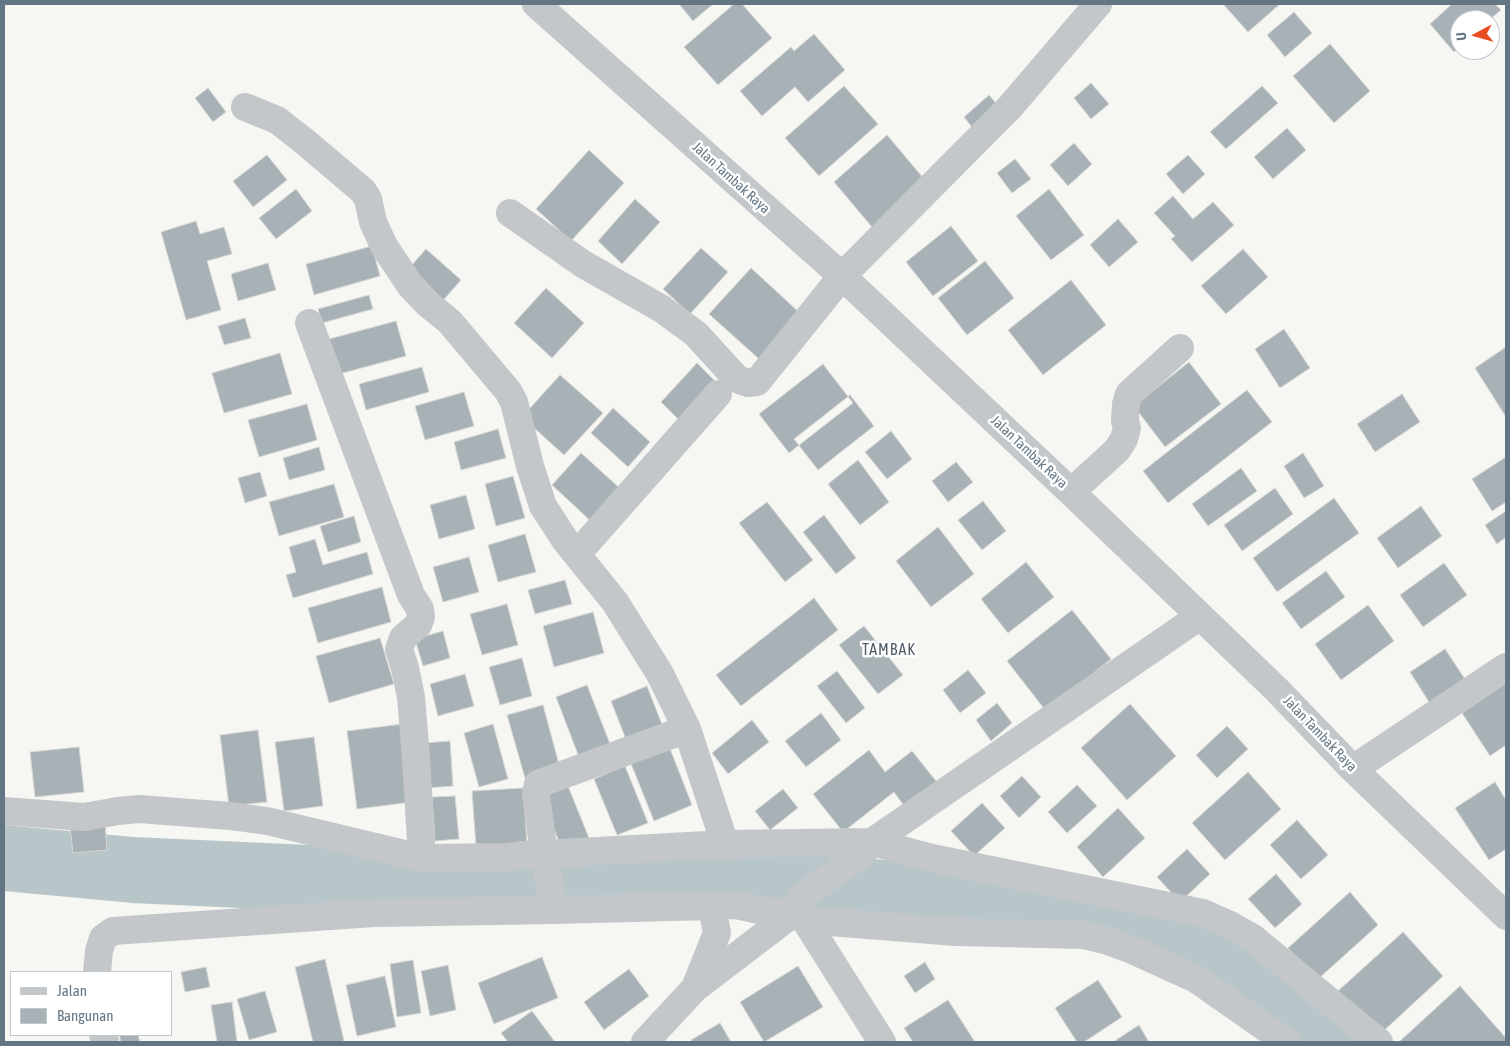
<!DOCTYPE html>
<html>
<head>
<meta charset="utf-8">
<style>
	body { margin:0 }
	#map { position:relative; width:1510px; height:1046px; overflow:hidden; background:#f6f6f2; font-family:"Asap Condensed",sans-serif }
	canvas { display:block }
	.frame { position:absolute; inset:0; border:5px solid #647684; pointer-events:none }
	.legend { position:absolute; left:10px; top:971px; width:162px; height:65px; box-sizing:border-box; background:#fff; border:1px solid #c1c8ce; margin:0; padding:6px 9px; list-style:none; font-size:15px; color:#647684 }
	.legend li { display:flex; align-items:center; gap:10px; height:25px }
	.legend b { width:25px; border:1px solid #c1c8ce }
	.north { position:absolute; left:1450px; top:10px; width:50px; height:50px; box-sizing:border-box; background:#fff; border:1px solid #c1c8ce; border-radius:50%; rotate:264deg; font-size:14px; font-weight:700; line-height:20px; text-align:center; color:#647684 }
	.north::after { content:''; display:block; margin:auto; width:18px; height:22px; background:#e84e21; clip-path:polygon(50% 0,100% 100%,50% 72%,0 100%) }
</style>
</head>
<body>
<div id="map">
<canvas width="1510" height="1046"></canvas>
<div class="frame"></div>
<ul class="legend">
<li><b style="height:6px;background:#c3c7ca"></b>Jalan</li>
<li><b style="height:14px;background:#a8b1b6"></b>Bangunan</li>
</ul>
<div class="north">U</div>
</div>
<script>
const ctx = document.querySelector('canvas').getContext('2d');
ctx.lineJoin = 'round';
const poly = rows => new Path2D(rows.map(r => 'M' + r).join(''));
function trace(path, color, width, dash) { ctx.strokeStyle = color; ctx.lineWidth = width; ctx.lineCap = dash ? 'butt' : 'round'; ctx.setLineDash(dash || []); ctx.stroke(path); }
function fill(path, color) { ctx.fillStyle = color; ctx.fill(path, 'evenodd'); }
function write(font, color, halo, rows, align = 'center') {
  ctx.font = font + ' "Asap Condensed",sans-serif'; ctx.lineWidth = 5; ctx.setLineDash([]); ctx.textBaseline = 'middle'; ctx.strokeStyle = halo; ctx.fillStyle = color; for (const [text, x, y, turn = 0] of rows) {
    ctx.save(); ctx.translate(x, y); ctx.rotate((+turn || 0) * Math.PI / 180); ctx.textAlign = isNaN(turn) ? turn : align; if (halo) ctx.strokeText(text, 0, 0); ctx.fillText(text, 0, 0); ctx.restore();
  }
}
const river = poly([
	[4,858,133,870,373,881,585,879,764,883,1050,907,1182,938,1297,1015,1327,1042]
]);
const building = poly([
	[679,4,713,4,693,21,679,4],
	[734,4,742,4,772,38,718,85,684,47,734,4],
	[1223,4,1280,4,1248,32,1223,4],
	[1452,4,1495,4,1501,10,1489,20,1460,20,1460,46,1454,52,1430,24,1452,4],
	[1294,12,1312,33,1285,57,1267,35,1294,12],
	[814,34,845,70,808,102,795,87,762,116,740,91,791,47,794,51,814,34],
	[1330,44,1370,91,1334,123,1293,76,1330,44],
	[1091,83,1109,104,1091,119,1074,98,1091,83],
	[844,86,878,124,819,176,785,138,844,86],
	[1262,86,1278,103,1226,149,1210,132,1262,86],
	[208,88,226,112,213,122,195,98,208,88],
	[989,95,1000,108,975,131,964,117,989,95],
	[1287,128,1306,150,1273,179,1254,157,1287,128],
	[887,135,925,180,872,227,834,182,887,135],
	[1074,143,1092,164,1068,186,1050,165,1074,143],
	[589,150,624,183,571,241,536,209,589,150],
	[267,155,287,180,253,207,233,181,267,155],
	[1188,155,1205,174,1183,194,1166,174,1188,155],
	[1015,159,1031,179,1012,193,997,173,1015,159],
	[296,189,312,211,276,239,259,218,296,189],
	[1049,189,1084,235,1051,260,1016,216,1049,189],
	[1173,196,1193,219,1213,202,1234,225,1192,262,1171,239,1175,236,1154,213,1173,196],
	[635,199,660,222,622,264,598,241,635,199],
	[1118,219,1138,242,1109,267,1090,245,1118,219],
	[196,221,200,234,224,227,232,254,207,261,221,310,186,320,161,232,196,221],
	[951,226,978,261,933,296,906,262,951,226],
	[372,246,380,276,314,295,306,264,372,246],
	[701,248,728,272,690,314,663,289,701,248],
	[426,249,461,280,439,305,404,274,426,249],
	[1243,249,1268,277,1226,314,1201,286,1243,249],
	[985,261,1014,298,967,335,938,298,985,261],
	[268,263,276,290,238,301,231,274,268,263],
	[751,268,800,313,759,359,709,314,751,268],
	[1071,280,1106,325,1043,375,1008,330,1071,280],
	[546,288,584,323,552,358,514,323,546,288],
	[369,295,373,309,322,323,318,309,369,295],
	[245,318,251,338,224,345,218,326,245,318],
	[396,321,406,356,339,374,329,339,396,321],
	[1284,329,1310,368,1280,388,1255,349,1284,329],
	[1506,347,1506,417,1475,368,1506,347],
	[280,353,292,394,224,413,212,373,280,353],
	[1189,362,1221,404,1165,447,1134,406,1189,362],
	[697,363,714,380,679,420,661,402,697,363],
	[823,364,853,403,789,453,759,414,823,364],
	[422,367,429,392,366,410,359,384,422,367],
	[560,375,603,413,564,455,522,417,560,375],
	[1247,390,1272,422,1168,503,1143,471,1247,390],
	[464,392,474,426,425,440,415,406,464,392],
	[1402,394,1420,422,1375,452,1357,424,1402,394],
	[850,395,874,426,818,470,794,439,850,395],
	[307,404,317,440,259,457,248,420,307,404],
	[613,408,650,442,628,467,591,433,613,408],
	[498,429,506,458,461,470,454,442,498,429],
	[891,431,912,459,887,479,865,452,891,431],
	[319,447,325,470,289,480,283,458,319,447],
	[581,453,625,493,595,525,552,485,581,453],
	[1303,453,1324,486,1304,498,1284,466,1303,453],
	[1506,457,1506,502,1492,511,1472,479,1506,457],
	[858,460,889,502,860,525,828,484,858,460],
	[956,462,973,482,948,502,932,481,956,462],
	[1241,468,1257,491,1208,526,1192,504,1241,468],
	[260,472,267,496,245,503,238,478,260,472],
	[513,476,525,518,496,526,485,484,513,476],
	[334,484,344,517,279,536,269,502,334,484],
	[1275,488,1293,514,1242,551,1224,525,1275,488],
	[466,495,475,529,439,539,430,505,466,495],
	[1334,498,1359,533,1277,592,1253,558,1334,498],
	[983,501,1006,531,982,550,958,520,983,501],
	[767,502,813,560,785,582,739,523,767,502],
	[1421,506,1442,536,1398,568,1377,538,1421,506],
	[1506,511,1506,537,1497,544,1485,525,1506,511],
	[824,515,856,558,836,574,803,532,824,515],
	[354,516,361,542,328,552,320,526,354,516],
	[938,527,974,574,931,607,896,561,938,527],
	[525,534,536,572,498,582,488,545,525,534],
	[315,539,323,565,367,552,373,574,293,598,286,575,296,572,289,547,315,539],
	[469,557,479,592,443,602,433,567,469,557],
	[1026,562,1054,597,1008,633,981,599,1026,562],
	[1444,563,1467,595,1423,627,1400,595,1444,563],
	[1326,571,1345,597,1301,629,1282,603,1326,571],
	[565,580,572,604,535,614,528,590,565,580],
	[382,587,391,622,318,643,308,608,382,587],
	[814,598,838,630,741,706,716,675,814,598],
	[507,604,518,645,482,655,470,614,507,604],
	[1368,605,1394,641,1341,680,1315,644,1368,605],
	[1072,610,1111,659,1046,711,1007,661,1072,610],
	[593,612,604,653,554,667,543,626,593,612],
	[864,626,903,675,878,694,839,645,864,626],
	[443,631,450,658,423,666,415,639,443,631],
	[380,638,394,684,329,703,316,656,380,638],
	[1445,649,1467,682,1431,705,1410,672,1445,649],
	[522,658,532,696,500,705,489,667,522,658],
	[968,670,986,693,960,713,943,690,968,670],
	[837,671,865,708,846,723,817,686,837,671],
	[465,674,474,706,438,716,430,684,465,674],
	[1506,683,1506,745,1490,756,1462,713,1506,683],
	[587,685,610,744,579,757,556,697,587,685],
	[647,686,663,727,627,742,611,701,647,686],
	[997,703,1012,723,991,741,976,720,997,703],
	[1130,704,1176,756,1127,800,1081,748,1130,704],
	[543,705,560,768,525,778,507,715,543,705],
	[821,713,841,740,806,767,785,741,821,713],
	[752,720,769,742,728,774,712,753,752,720],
	[403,724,412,802,357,809,347,731,403,724],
	[493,724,508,779,479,787,464,733,493,724],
	[1227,726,1248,749,1217,778,1196,755,1227,726],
	[258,730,267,802,229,806,220,735,258,730],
	[314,737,323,806,284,811,275,742,314,737],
	[450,741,453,786,427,788,424,743,450,741],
	[667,741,692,805,654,821,628,756,667,741],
	[79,747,84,792,35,797,30,752,79,747],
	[869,750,885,772,912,751,940,786,908,811,894,792,843,832,813,794,869,750],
	[625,766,648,823,617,835,594,779,625,766],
	[1248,772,1281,809,1225,860,1192,823,1248,772],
	[1022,776,1041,797,1019,818,1000,796,1022,776],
	[1495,782,1506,800,1506,849,1489,860,1455,808,1495,782],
	[1077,785,1097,806,1067,833,1048,812,1077,785],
	[568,786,589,838,562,849,541,797,568,786],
	[523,788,527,843,476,847,472,791,523,788],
	[783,789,798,808,770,830,755,811,783,789],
	[455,796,459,839,435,841,432,797,455,796],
	[982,803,1005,828,974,856,951,831,982,803],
	[1118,808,1145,838,1103,877,1077,847,1118,808],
	[1297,820,1328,855,1301,879,1270,845,1297,820],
	[105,823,107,850,73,853,70,826,105,823],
	[1187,849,1210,874,1180,902,1157,877,1187,849],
	[1276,874,1302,904,1275,928,1248,899,1276,874],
	[1350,892,1378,925,1317,980,1288,948,1350,892],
	[1403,932,1443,976,1378,1036,1338,991,1403,932],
	[542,957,558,998,494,1024,478,983,542,957],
	[325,959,344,1041,338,1042,313,1042,295,967,325,959],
	[413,960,421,1013,397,1017,390,964,413,960],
	[925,962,935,979,915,993,904,976,925,962],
	[448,965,456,1010,430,1016,421,971,448,965],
	[798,966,823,1007,764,1042,740,1002,798,966],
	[206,967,210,987,185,992,181,972,206,967],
	[629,969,649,996,604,1030,584,1002,629,969],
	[385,976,396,1027,357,1036,346,985,385,976],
	[1098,980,1122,1017,1084,1042,1077,1042,1055,1008,1098,980],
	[1460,986,1506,1038,1506,1042,1402,1042,1400,1041,1460,986],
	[265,991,277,1032,249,1040,237,999,265,991],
	[948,1000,975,1042,913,1042,904,1028,948,1000],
	[232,1002,237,1042,217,1042,211,1005,232,1002],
	[532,1011,555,1042,508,1042,501,1033,532,1011],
	[720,1023,731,1042,692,1042,691,1040,720,1023],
	[1139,1025,1149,1042,1113,1042,1139,1025],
	[119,1035,138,1035,140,1042,121,1042,119,1035]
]);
const minor = poly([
	[536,4,842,276,1071,492,1276,689,1353,769,1506,916],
	[245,107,277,120,304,141,363,191,368,199,373,222,384,246,410,285,428,304,450,322,508,391,514,402,530,466,543,506,565,540,615,602,660,674,687,729,725,844],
	[510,213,583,264,662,309,696,334,737,379,748,383,757,382,842,276,1010,107,1098,4],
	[309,323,411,595,420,609,421,617,418,625,403,638,399,649,405,668,411,697,416,758,422,858],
	[1071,492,1117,450,1124,439,1127,428,1125,421,1126,404,1129,394,1180,348],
	[577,554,718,394],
	[1353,769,1506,667],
	[4,811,84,817,118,811,139,809,230,816,267,821,422,858,509,857,524,855,725,844,872,842,932,858,1203,913,1228,924,1253,938,1379,1042],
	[712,906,736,905,759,910,792,914,805,920,956,932,1083,935,1108,941,1130,949,1196,979,1286,1042],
	[554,910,544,854,536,794,538,784,687,729],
	[805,920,882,1042],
	[97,972,99,951,103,938,113,931,374,913,554,910,712,906,717,933,695,988],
	[103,1035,105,1042],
	[645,1042,695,988,792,914,802,897,862,853,872,842,1200,616]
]);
const streetNames = [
	["Jalan Tambak Raya",731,178,42],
	["Jalan Tambak Raya",1029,452,43],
	["Jalan Tambak Raya",1320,734,46]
];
const quarterNames = [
	["TAMBAK",889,650]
];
trace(river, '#b9c6c9', 66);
fill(building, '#a8b1b6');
trace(building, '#d7d7d5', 1);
trace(minor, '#c3c7ca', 28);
write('14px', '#647684', '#fff', streetNames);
ctx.letterSpacing = '1px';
write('16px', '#525f69', '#fff', quarterNames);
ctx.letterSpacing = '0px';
</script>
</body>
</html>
